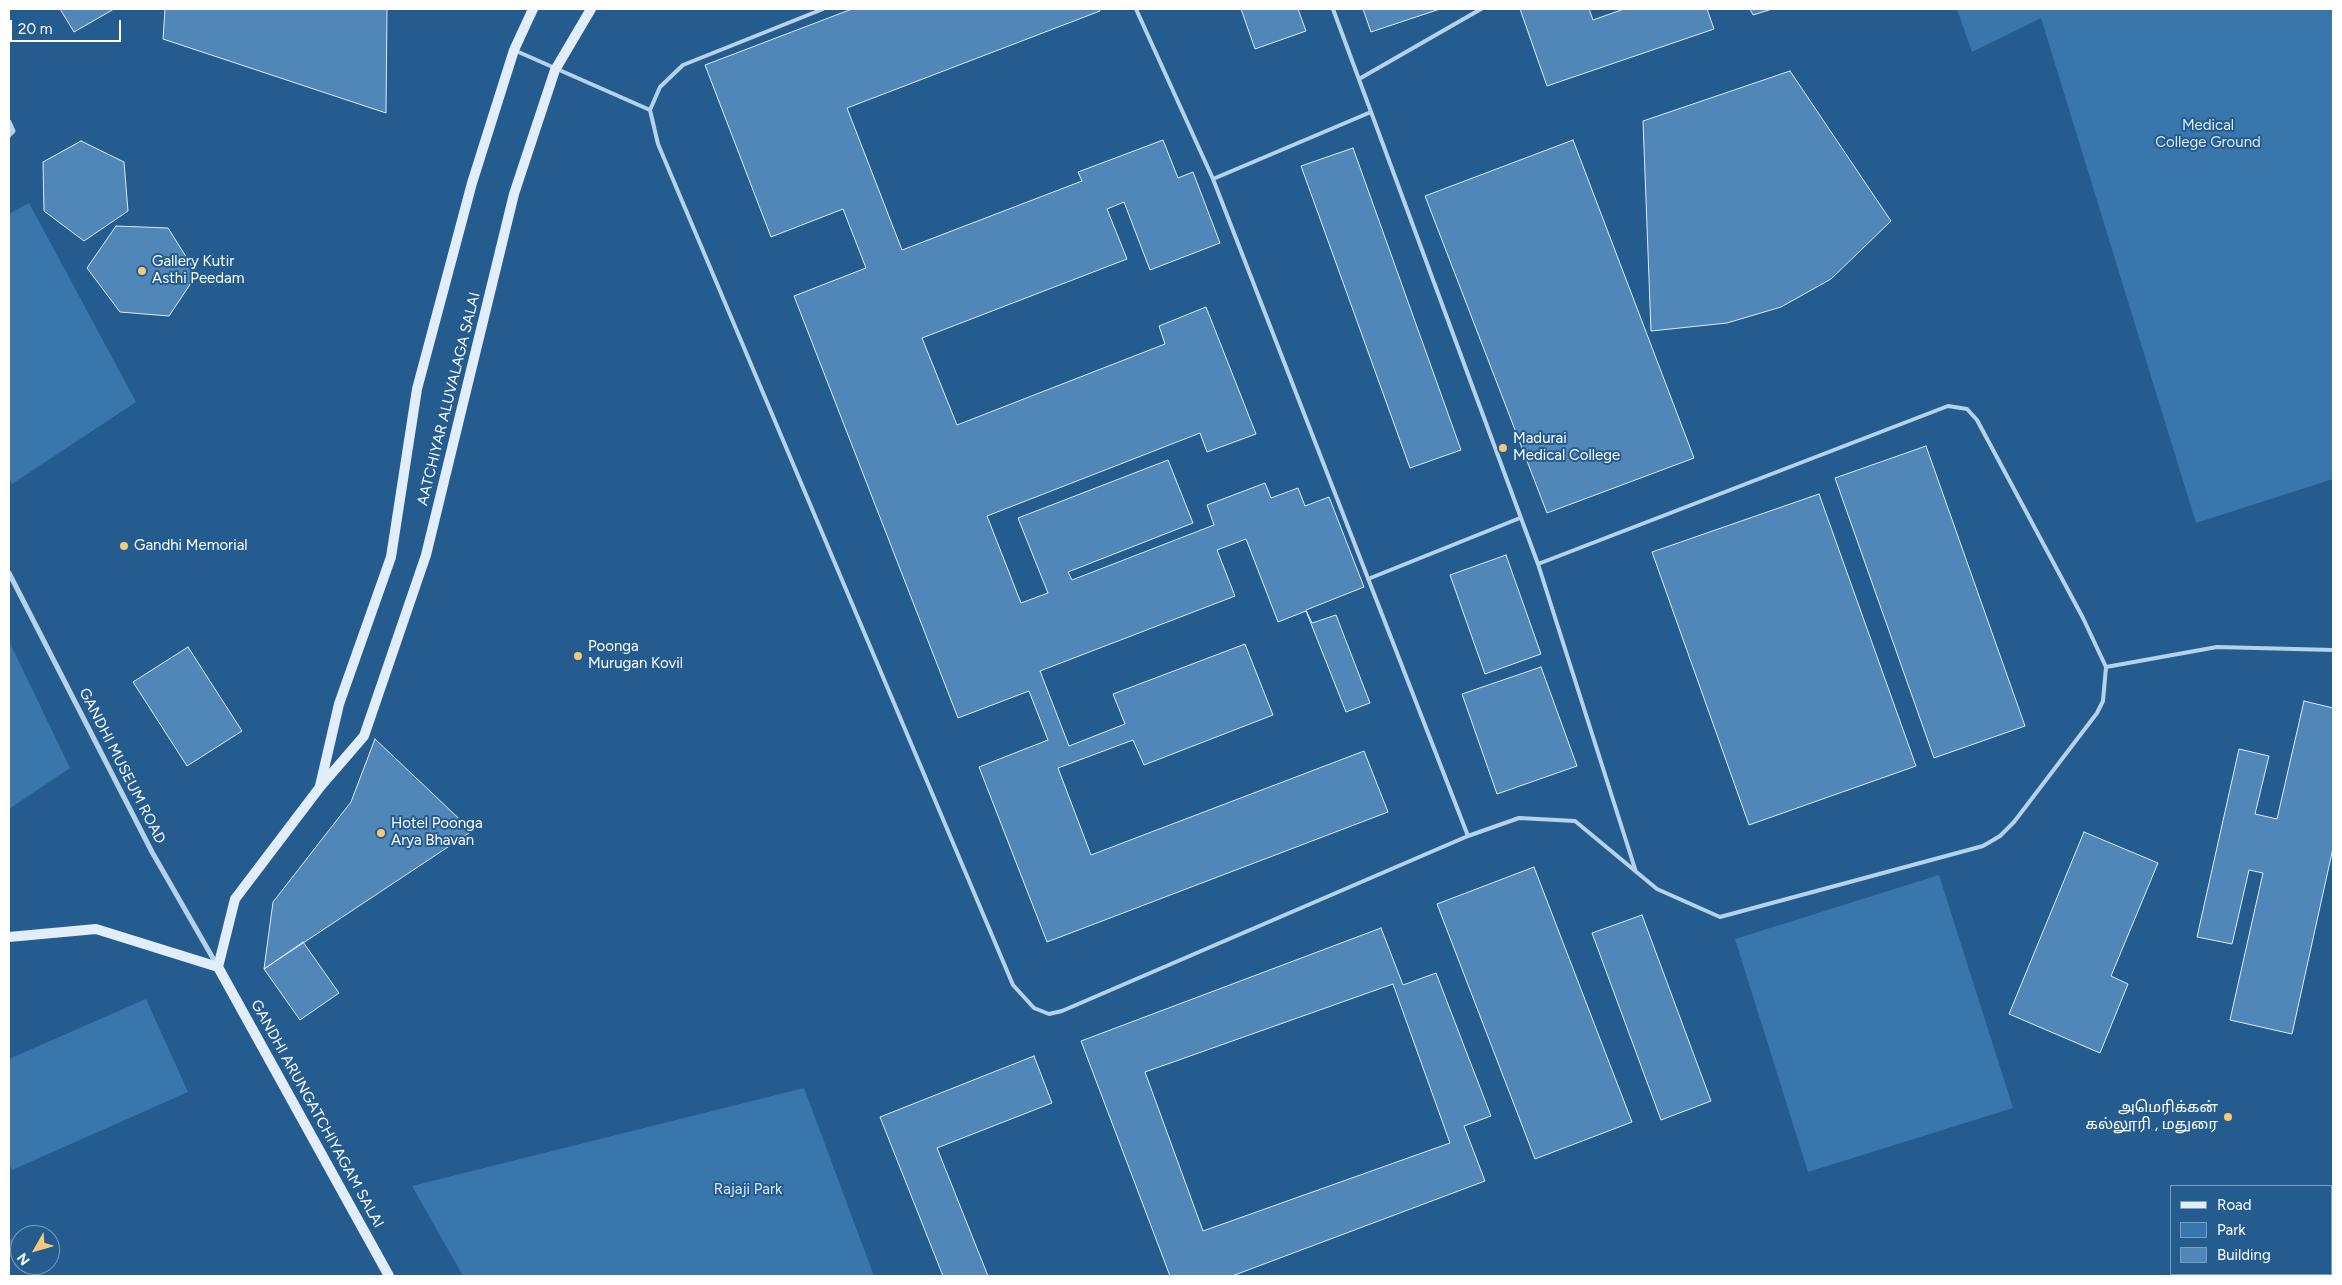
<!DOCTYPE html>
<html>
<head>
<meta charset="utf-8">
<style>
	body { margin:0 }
	#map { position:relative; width:2342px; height:1285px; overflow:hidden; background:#255c8f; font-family:Figtree,sans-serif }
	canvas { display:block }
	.frame { position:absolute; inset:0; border:10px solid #fff; pointer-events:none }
	.legend { position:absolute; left:2170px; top:1185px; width:162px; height:90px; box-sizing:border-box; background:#255c8f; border:1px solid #7c9dbc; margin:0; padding:6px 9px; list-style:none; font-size:15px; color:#fff }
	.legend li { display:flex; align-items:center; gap:10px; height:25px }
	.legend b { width:25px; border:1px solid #7c9dbc }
	.north { position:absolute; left:10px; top:1225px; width:50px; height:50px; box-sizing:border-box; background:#255c8f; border:1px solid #7c9dbc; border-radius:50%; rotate:232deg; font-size:14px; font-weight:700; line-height:20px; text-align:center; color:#fff }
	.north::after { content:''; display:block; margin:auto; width:18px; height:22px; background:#f5c87a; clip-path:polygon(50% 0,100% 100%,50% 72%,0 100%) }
	.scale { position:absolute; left:10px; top:20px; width:111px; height:22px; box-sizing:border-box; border:2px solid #fff; border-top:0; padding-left:6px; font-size:15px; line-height:18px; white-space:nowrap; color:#fff; -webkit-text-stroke:4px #255c8f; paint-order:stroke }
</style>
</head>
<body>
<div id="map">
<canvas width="2342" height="1285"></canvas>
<div class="frame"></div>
<ul class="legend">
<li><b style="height:6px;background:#e1edf9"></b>Road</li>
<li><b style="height:14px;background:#3976ac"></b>Park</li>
<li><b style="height:14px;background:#5187b8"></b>Building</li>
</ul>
<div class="north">N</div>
<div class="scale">20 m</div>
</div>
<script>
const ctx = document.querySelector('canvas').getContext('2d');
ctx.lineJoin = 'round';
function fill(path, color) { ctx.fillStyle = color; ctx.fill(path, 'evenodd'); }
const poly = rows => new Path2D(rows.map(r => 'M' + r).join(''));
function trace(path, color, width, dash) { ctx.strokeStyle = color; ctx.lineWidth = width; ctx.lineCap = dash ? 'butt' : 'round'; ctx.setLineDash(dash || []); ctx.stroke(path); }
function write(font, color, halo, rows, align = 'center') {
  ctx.font = font + ' Figtree,"Noto Sans Tamil",sans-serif'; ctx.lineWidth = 4; ctx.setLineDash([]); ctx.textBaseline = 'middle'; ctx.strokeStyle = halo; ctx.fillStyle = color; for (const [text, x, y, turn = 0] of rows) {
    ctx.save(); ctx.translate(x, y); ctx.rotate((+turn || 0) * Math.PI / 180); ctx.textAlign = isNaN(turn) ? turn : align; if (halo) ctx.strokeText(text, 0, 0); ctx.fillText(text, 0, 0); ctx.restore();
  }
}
const green = poly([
	[1957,9,2333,9,2333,479,2196,523,2041,18,1972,52],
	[29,203,136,402,12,484,9,478,9,214],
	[9,641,70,768,9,809],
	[1939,875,2013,1108,1808,1172,1735,939],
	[146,999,188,1092,12,1170,9,1163,9,1059],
	[804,1088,874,1276,463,1276,412,1186],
	[9,1236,19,1252,9,1258]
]);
const building = poly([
	[60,9,114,9,74,32,60,9],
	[165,9,387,9,386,113,163,39,165,9],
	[852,9,1099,9,1100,11,847,108,902,250,1082,181,1078,172,1163,140,1178,178,1193,172,1220,243,1150,270,1124,202,1107,209,1127,259,922,338,957,425,1165,344,1159,326,1206,307,1256,434,1207,452,1200,433,987,516,1021,603,1048,593,1018,518,1168,460,1193,523,1068,572,1072,580,1214,525,1207,505,1265,483,1271,498,1298,488,1305,506,1329,497,1364,587,1306,610,1312,623,1336,615,1370,703,1346,712,1306,611,1278,622,1246,539,1217,550,1235,596,1040,671,1069,746,1125,724,1113,694,1245,644,1273,715,1144,765,1133,740,1058,768,1091,855,1364,751,1388,812,1047,942,979,767,1048,740,1029,691,958,718,794,296,866,268,843,209,771,237,705,65,852,9],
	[1241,9,1298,9,1306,31,1255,49,1241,9],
	[1363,9,1440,9,1371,32,1363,9],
	[1520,9,1589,9,1593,20,1624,9,1707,9,1714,29,1547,86,1520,9],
	[1750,9,1772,9,1753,15,1750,9],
	[1790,71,1891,221,1831,279,1781,307,1727,323,1651,331,1643,121,1790,71],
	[1573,140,1694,458,1547,513,1425,196,1573,140],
	[81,141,124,162,128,211,84,241,44,211,43,162,81,141],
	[1353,148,1461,450,1410,468,1301,166,1353,148],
	[116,226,168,228,197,274,169,316,120,312,87,268,116,226],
	[1926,446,2025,726,1934,758,1835,478,1926,446],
	[1819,494,1916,766,1749,825,1652,552,1819,494],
	[1506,555,1541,654,1485,674,1450,575,1506,555],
	[188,647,242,731,187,766,133,682,188,647],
	[1541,667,1577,766,1497,794,1462,694,1541,667],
	[2304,701,2333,708,2333,848,2292,1034,2230,1020,2263,873,2249,870,2232,944,2197,937,2239,749,2269,756,2255,814,2277,819,2304,701],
	[375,739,472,831,264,969,273,902,351,802,375,739],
	[2084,832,2158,863,2111,976,2128,984,2100,1053,2009,1014,2084,832],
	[1534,867,1632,1122,1535,1159,1437,904,1534,867],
	[1642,915,1711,1101,1661,1120,1592,933,1642,915],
	[1381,928,1403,985,1436,973,1491,1116,1464,1126,1485,1181,1232,1276,1170,1276,1081,1041,1381,928],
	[1393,984,1450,1143,1203,1231,1145,1072,1393,984],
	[303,942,339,993,300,1020,264,969,303,942],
	[1034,1056,1052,1103,937,1148,988,1276,943,1276,880,1117,1034,1056]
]);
const lane = poly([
	[1136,9,1213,179,1468,836],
	[1333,9,1538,564,1636,872],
	[514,50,650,110,658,144,1013,985,1034,1008,1049,1014,1062,1011,1468,836,1519,818,1575,821,1657,889,1720,917,1983,846,2000,836,2014,822,2097,713,2103,701,2106,667,2217,647,2333,650],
	[1359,79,1481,9],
	[650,110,660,87,683,65,823,9],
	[1213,179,1371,112],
	[1538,564,1948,406,1967,409,1977,420,2083,618,2106,667],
	[1368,579,1520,518]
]);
const street = poly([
	[9,122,13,131,9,135],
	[9,573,152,852,218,967]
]);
const secondary = poly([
	[320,786,339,704,391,557,417,389,472,183,514,50,533,9],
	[9,937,96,929,218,967],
	[218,967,235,899,320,787,364,736,426,555,514,194,555,70,591,9],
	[218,967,389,1276]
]);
const markers = [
	[142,271,5,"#f5c87a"],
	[1503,448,5,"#f5c87a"],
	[124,546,5,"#f5c87a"],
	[578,656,5,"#f5c87a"],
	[381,833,5,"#f5c87a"],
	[2228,1117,5,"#f5c87a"]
];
const parkNames = [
	["Medical",2208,126],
	["College Ground",2208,143],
	["Rajaji Park",748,1190]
];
const poiNames = [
	["Gallery Kutir",152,262],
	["Asthi Peedam",152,279],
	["Madurai",1513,439],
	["Medical College",1513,456],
	["Gandhi Memorial",134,546],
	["Poonga",588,647],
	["Murugan Kovil",588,664],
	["Hotel Poonga",391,824],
	["Arya Bhavan",391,841],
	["அமெரிக்கன்",2218,1108,"right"],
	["கல்லூரி , மதுரை",2218,1125,"right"]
];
const streetNames = [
	["AATCHIYAR ALUVALAGA SALAI",449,399,-76],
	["GANDHI MUSEUM ROAD",122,766,63],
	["GANDHI ARUNGATCHIYAGAM SALAI",317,1114,61]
];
fill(green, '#3976ac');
fill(building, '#5187b8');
trace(building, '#daebf9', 1);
trace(lane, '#b6d2eb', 4);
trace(street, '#b6d2eb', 5);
trace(secondary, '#e1edf9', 10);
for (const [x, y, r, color] of markers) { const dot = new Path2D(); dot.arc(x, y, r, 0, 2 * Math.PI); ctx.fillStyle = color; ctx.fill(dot); trace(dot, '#255c8f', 2); }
write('15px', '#daebf9', '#255c8f', parkNames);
write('15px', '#fff', '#255c8f', poiNames, 'left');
write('15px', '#fff', '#255c8f', streetNames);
</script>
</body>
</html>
